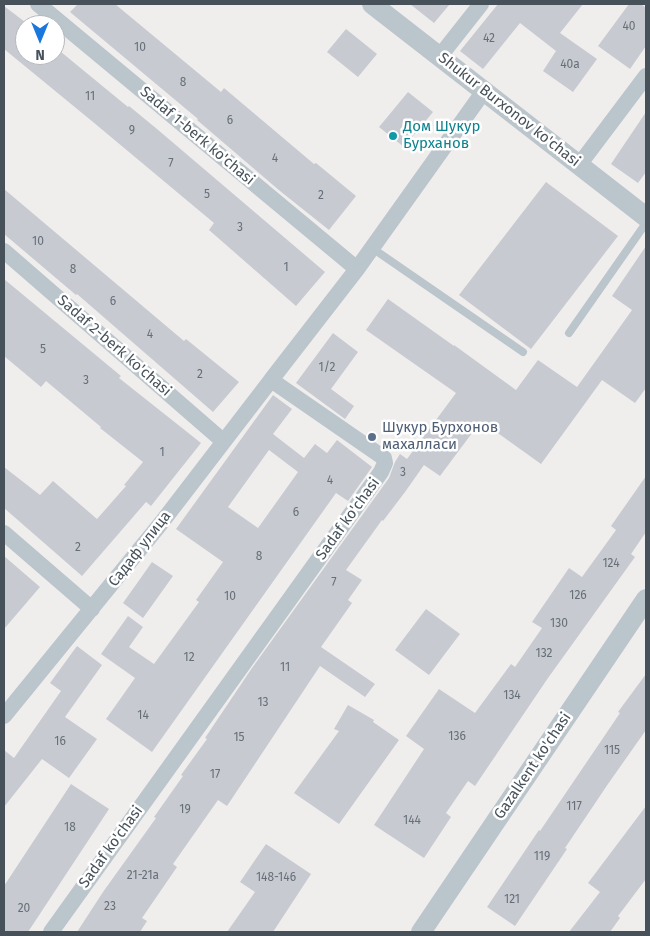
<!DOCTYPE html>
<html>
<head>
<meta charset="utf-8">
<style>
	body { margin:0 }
	#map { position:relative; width:650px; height:936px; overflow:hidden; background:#f0eded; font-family:"Fira Sans",sans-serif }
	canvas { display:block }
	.frame { position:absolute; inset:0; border:5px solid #46515a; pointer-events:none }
	.north { position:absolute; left:15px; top:15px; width:50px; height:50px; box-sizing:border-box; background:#fff; border:1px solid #b5b9bd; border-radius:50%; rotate:180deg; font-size:14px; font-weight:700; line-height:20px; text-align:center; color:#46515a }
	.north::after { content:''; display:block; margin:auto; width:18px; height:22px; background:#1a78dd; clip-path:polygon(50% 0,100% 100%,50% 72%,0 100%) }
</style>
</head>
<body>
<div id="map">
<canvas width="650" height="936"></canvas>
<div class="frame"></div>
<div class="north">N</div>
</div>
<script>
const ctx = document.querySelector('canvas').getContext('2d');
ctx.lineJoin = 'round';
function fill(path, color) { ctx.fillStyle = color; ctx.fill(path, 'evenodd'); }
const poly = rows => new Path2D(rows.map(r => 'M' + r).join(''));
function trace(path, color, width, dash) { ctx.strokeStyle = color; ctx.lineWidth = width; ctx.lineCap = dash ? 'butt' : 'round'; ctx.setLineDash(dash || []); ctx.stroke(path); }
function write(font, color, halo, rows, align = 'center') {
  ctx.font = font + ' "Fira Sans",sans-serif'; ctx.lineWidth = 5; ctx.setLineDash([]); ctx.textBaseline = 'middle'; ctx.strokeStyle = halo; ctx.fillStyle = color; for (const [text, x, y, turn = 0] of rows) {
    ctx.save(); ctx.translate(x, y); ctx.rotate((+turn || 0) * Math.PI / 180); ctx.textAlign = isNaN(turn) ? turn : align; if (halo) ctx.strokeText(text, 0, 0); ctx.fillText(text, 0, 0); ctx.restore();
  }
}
const building = poly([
	[78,4,115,4,221,92,224,88,314,164,316,163,356,196,329,230,280,191,197,120,198,119,70,12],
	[410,4,450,4,434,23],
	[498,4,583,4,560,33,597,59,573,92,543,71,556,51,520,23,483,69,460,51],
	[629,4,641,4,646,8,646,46,630,69,598,46],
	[4,6,25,22,25,55,55,55,55,47,128,107,129,106,157,129,325,272,296,306,209,230,214,223,93,122,4,49],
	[346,29,377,54,358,77,327,52],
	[408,92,433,112,404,147,379,127],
	[646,112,646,172,638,183,611,164],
	[546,182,618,236,531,349,459,295],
	[4,189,184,341,186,339,239,382,213,412,77,294,76,295,4,234],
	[646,246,646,388,635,403,602,380,541,464,481,421,440,476,424,465,405,492,383,521,382,520,346,570,362,580,348,600,352,603,321,647,375,684,365,697,320,666,227,806,218,800,173,864,177,867,142,918,147,921,140,932,77,932,103,892,156,818,154,817,183,776,181,775,207,739,205,738,252,668,389,478,395,462,400,454,407,459,456,393,366,330,388,299,454,346,454,345,516,390,538,360,577,387,632,310,612,296],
	[4,279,121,376,119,378,201,443,151,506,146,502,82,576,4,508,4,467,40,495,53,481,97,519,126,486,124,485,143,462,100,428,101,427,46,381,41,387,4,356],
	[333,333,358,352,331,389,354,406,345,419,296,383],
	[273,395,292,409,273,434,304,458,315,444,327,453,337,440,372,467,348,501,336,493,152,752,106,719,135,678,101,654,128,616,143,627,129,647,154,664,199,602,196,600,223,562,176,529],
	[269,450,298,472,258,528,228,507],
	[646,476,646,532,631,554,635,557,548,678,475,786,468,781,446,813,451,817,424,858,374,825,424,749,406,736,439,689,475,713,511,664,515,667,542,628,532,622,569,568,582,577,616,530,611,526],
	[4,556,40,587,4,629],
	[152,562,173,576,143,618,123,603],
	[426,609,460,634,429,675,395,650],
	[77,646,102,665,65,717,97,739,69,778,42,759,4,807,4,750,14,758,61,691,50,683],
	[646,674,646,730,608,784,565,848,567,849,515,926,487,907,539,830,540,831,620,713,618,712],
	[348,705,374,720,373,722,399,740,339,824,294,793,339,731,334,729],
	[71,784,109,809,28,932,4,932,4,886],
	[646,806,646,879,618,916,620,918,610,932,569,932,600,892,588,883],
	[266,844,311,874,273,932,227,932,255,892,240,882]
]);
const service = poly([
	[372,248,523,352],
	[569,333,646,223]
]);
const minor = poly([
	[38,4,357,269],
	[440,56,481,4],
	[579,165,646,76],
	[4,251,223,441],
	[4,533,92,609],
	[4,716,162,522,271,380],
	[51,932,381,472,385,463,384,458,271,380,357,269,484,91]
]);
const tertiary = poly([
	[372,4,646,217],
	[421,932,646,599]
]);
const markers = [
	[393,136,5,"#0f9aa8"],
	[372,437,5,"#5c6f8a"]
];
const numberNames = [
	["40",629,27],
	["42",489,39],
	["10",140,48],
	["40a",570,65],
	["8",183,83],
	["11",90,97],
	["6",230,121],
	["9",132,131],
	["4",275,159],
	["7",171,164],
	["5",207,195],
	["2",321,196],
	["3",240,228],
	["10",38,242],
	["1",286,268],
	["8",73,270],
	["6",113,302],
	["4",150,335],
	["5",43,350],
	["1/2",327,368],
	["2",200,375],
	["3",86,381],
	["1",162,453],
	["3",403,473],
	["4",330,481],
	["6",296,513],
	["2",78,548],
	["8",259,557],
	["124",611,564],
	["7",334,583],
	["126",578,596],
	["10",230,597],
	["130",559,624],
	["132",544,654],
	["12",189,658],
	["11",285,668],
	["134",512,696],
	["13",263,703],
	["14",143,716],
	["136",457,737],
	["15",239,738],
	["16",60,742],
	["115",612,751],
	["17",215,775],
	["117",574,807],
	["19",185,810],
	["144",412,821],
	["18",70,828],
	["119",542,857],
	["21-21а",143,876],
	["148-146",276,878],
	["121",512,900],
	["23",110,907],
	["20",24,909]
];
const streetNames = [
	["Shukur Burxonov ko'chasi",509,110,38],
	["Sadaf 1-berk ko'chasi",197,136,40],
	["Sadaf 2-berk ko'chasi",114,346,41],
	["Sadaf ko'chasi",348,519,-54],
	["Садаф улица",140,549,-52],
	["Gazalkent ko'chasi",533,766,-56],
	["Sadaf ko'chasi",111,847,-54]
];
const cultureNames = [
	["Дом Шукур",403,127],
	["Бурханов",403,144]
];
const serviceNames = [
	["Шукур Бурхонов",382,428],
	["махалласи",382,445]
];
fill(building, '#c7cad0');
trace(service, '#bbc5cc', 8);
trace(minor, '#bbc5cc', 16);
trace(tertiary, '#bbc5cc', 20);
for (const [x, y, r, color] of markers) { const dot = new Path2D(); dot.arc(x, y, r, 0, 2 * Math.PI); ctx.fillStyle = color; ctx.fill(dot); trace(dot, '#fff', 2); }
write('12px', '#666f78', null, numberNames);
write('15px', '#46515a', '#fff', streetNames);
write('15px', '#0d838f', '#fff', cultureNames, 'left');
write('15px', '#4e5e75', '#fff', serviceNames, 'left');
</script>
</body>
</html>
